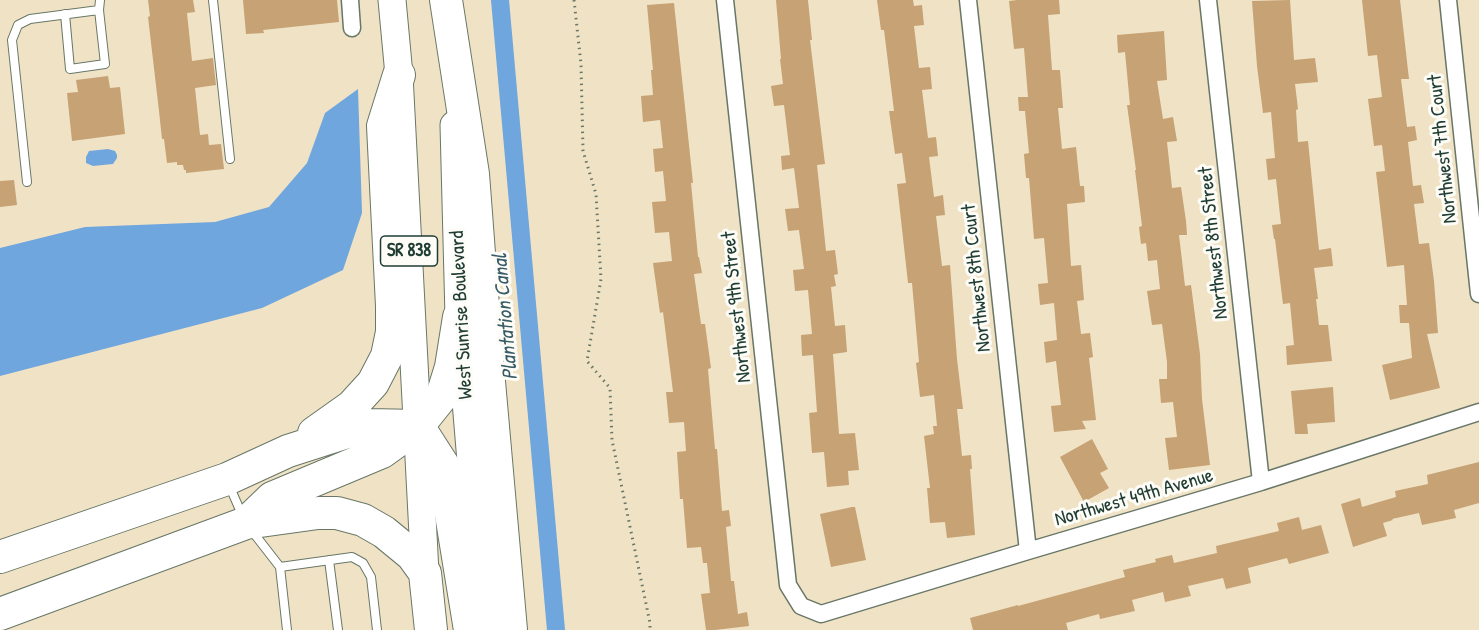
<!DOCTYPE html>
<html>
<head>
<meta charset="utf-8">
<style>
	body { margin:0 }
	canvas { display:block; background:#f0e2c5 }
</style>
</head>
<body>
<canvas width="1479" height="630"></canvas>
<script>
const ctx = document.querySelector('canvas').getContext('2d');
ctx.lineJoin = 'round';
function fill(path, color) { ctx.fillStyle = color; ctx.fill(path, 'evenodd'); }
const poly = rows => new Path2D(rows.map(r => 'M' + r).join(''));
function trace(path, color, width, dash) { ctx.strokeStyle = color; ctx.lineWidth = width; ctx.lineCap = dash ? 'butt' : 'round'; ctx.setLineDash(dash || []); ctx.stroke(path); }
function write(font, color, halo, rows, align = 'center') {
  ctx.font = font + ' "Patrick Hand",sans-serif'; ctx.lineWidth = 6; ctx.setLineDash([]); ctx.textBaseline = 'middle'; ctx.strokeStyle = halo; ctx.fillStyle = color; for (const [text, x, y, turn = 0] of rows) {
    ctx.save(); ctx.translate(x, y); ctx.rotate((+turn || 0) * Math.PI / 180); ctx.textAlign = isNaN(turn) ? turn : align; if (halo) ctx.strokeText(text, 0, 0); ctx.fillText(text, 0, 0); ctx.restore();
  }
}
const water = poly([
	[358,89,362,213,343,270,262,308,0,376,0,248,85,227,215,222,269,207,307,163,325,113],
	[108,149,115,151,117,155,117,158,113,164,93,166,86,163,86,157,89,151]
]);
const canal = poly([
	[500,0,556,630]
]);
const building = poly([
	[148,0,193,0,195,12,187,13,192,61,213,58,216,85,195,88,200,135,208,134,209,145,221,144,224,169,186,173,186,170,184,170,183,165,177,165,177,162,167,163,164,139,162,139,159,111,148,17,150,16],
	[243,0,337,0,339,22,263,30,264,33,246,34],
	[776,0,808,0,812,40,810,40,825,164,817,165,826,251,835,250,838,274,834,275,836,286,831,287,835,326,845,325,847,352,833,354,839,434,855,433,859,470,848,471,849,485,827,487,824,452,812,453,809,413,817,412,813,355,802,356,801,335,812,334,808,290,795,291,793,270,804,269,799,230,788,231,785,209,799,208,794,168,782,170,781,156,790,155,784,105,774,106,771,86,783,84,780,59,781,59],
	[877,0,913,0,914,6,922,5,924,25,914,26,919,68,930,67,932,89,922,90,928,138,936,137,938,156,929,157,934,197,943,195,945,215,936,216,942,266,950,265,957,359,963,409,957,409,962,456,971,455,972,469,970,469,975,535,947,538,945,522,930,523,927,488,930,488,924,436,934,434,933,426,937,426,934,395,920,397,916,363,919,362,912,283,908,283,897,184,906,183,902,153,895,154,889,111,894,111,884,30,881,30],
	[1017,0,1059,0,1060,14,1048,15,1052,70,1060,70,1063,108,1058,108,1062,149,1076,147,1080,186,1084,186,1085,202,1067,204,1071,266,1081,265,1084,300,1077,301,1081,334,1090,333,1093,357,1089,358,1096,420,1082,421,1086,429,1054,432,1051,406,1061,405,1056,361,1046,363,1044,342,1057,340,1054,303,1040,305,1038,284,1048,283,1044,238,1034,239,1029,178,1026,178,1024,154,1029,153,1025,111,1019,111,1018,97,1028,97,1024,48,1014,49,1009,1],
	[1290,0,1294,60,1315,58,1318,82,1295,84,1298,109,1296,110,1298,142,1308,141,1319,250,1331,248,1333,266,1314,268,1318,299,1316,299,1319,325,1328,325,1332,361,1287,365,1286,346,1294,345,1290,303,1283,304,1275,239,1274,239,1272,225,1281,224,1276,179,1268,180,1266,159,1275,158,1271,112,1263,113,1257,66,1252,1],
	[1362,0,1400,0,1409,79,1401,79,1407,127,1415,126,1417,140,1408,142,1413,186,1421,185,1424,203,1414,204,1419,244,1429,243,1434,281,1438,333,1427,334,1440,388,1390,400,1382,365,1412,358,1409,323,1400,323,1399,305,1407,305,1404,265,1387,267,1376,172,1385,171,1382,145,1374,146,1368,99,1382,97,1377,55,1368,56],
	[674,3,693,183,691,183,698,257,699,257,702,273,694,274,701,324,705,324,711,368,708,369,715,449,717,449,722,511,729,510,731,526,726,527,731,581,734,581,738,614,747,612,749,626,715,630,706,630,701,594,710,593,707,563,703,563,701,547,687,548,683,499,680,499,677,452,686,451,684,422,669,423,666,392,673,392,663,312,660,313,653,263,672,261,669,232,655,233,652,202,666,201,663,171,655,172,653,149,663,148,660,120,643,122,641,96,653,95,651,70,653,70,647,5],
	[1164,31,1167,80,1157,81,1163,119,1173,117,1177,141,1167,142,1172,188,1181,187,1186,221,1187,235,1179,235,1185,286,1191,285,1200,354,1202,399,1210,465,1169,470,1165,438,1177,437,1173,402,1161,403,1159,379,1167,379,1167,362,1162,324,1152,325,1147,291,1160,289,1157,260,1148,261,1146,243,1141,244,1139,227,1142,226,1135,170,1136,170,1127,105,1130,105,1125,52,1118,53,1117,35],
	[108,76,110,88,120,87,125,134,72,141,67,93,78,92,76,80],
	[14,180,17,205,0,207,0,181],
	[1333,387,1335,422,1307,424,1308,434,1295,434,1291,391],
	[1092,439,1108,469,1100,473,1109,488,1084,502,1060,457],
	[1479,462,1479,503,1454,510,1456,518,1422,525,1419,513,1392,519,1393,520,1383,523,1387,536,1353,547,1341,504,1360,498,1362,507,1396,497,1395,491,1428,484,1427,475],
	[852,507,855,507,866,560,831,567,820,514],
	[1299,517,1302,530,1321,525,1329,553,1289,564,1287,558,1248,568,1251,583,1226,589,1223,578,1188,586,1191,596,1165,602,1163,592,1132,600,1135,611,1100,619,1099,614,1066,623,1068,630,973,630,970,618,1018,605,1018,606,1125,577,1123,570,1156,562,1155,559,1172,555,1174,563,1217,553,1216,546,1279,531,1277,523]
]);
const path = poly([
	[574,0,581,64,583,151,596,194,601,279,587,361,610,388,612,440,650,623,650,630]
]);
const lane = poly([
	[213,0,230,159],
	[65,14,70,69,105,64,99,10],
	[27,182,12,40,18,25,30,19,99,10,100,0],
	[229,485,243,517],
	[252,531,280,567,287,630],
	[329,560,338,630],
	[280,567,352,557,363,563,371,577,377,630]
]);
const street = poly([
	[350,0,352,28],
	[725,0,788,585,801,606,821,614,1028,551,1261,482,1479,412],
	[968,0,1028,551],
	[1208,0,1261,482],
	[1448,0,1479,294]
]);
const primary = poly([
	[392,0,399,75,425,573],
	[454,125,459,317,485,630]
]);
const highway = poly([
	[446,0,473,174,487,359,511,630],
	[418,426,443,465,470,630],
	[314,433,352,406,373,383,387,356,392,332,392,306,383,126,399,75],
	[246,523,272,498,382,452,418,426,442,396,451,367,459,317],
	[0,557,227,479,288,451,369,425,418,426],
	[0,614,246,523,318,513,337,513,363,520,384,532,412,555,425,573,431,630]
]);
const shields = [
	[409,251,57]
];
const shieldNames = [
	["SR 838",409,251]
];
const streetNames = [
	["Northwest 7th Court",1443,149,-96],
	["Northwest 8th Street",1214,243,-96],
	["Northwest 8th Court",977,278,-96],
	["Northwest 9th Street",737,307,-96],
	["West Sunrise Boulevard",462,315,-93],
	["Northwest 49th Avenue",1134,498,-16]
];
const waterNames = [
	["Plantation Canal",506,317,-95]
];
fill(water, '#70a6de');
trace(canal, '#70a6de', 18);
fill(building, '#c6a274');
trace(lane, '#687767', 10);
trace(street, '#687767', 19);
trace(primary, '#687767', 29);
trace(highway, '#687767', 34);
trace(path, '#687767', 3, [1.5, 4.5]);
trace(lane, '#fff', 8);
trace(street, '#fff', 16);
trace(primary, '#fff', 27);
trace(highway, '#fff', 32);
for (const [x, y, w] of shields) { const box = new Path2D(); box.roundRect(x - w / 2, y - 15, w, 30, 4.5); ctx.fillStyle = '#fdfcf7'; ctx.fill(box); trace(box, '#1f3d34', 1.5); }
write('bold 18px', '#1f3d34', null, shieldNames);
write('20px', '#1f3d34', '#fdfcf7', streetNames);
write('italic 21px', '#375c67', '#fdfcf7', waterNames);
</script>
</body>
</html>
